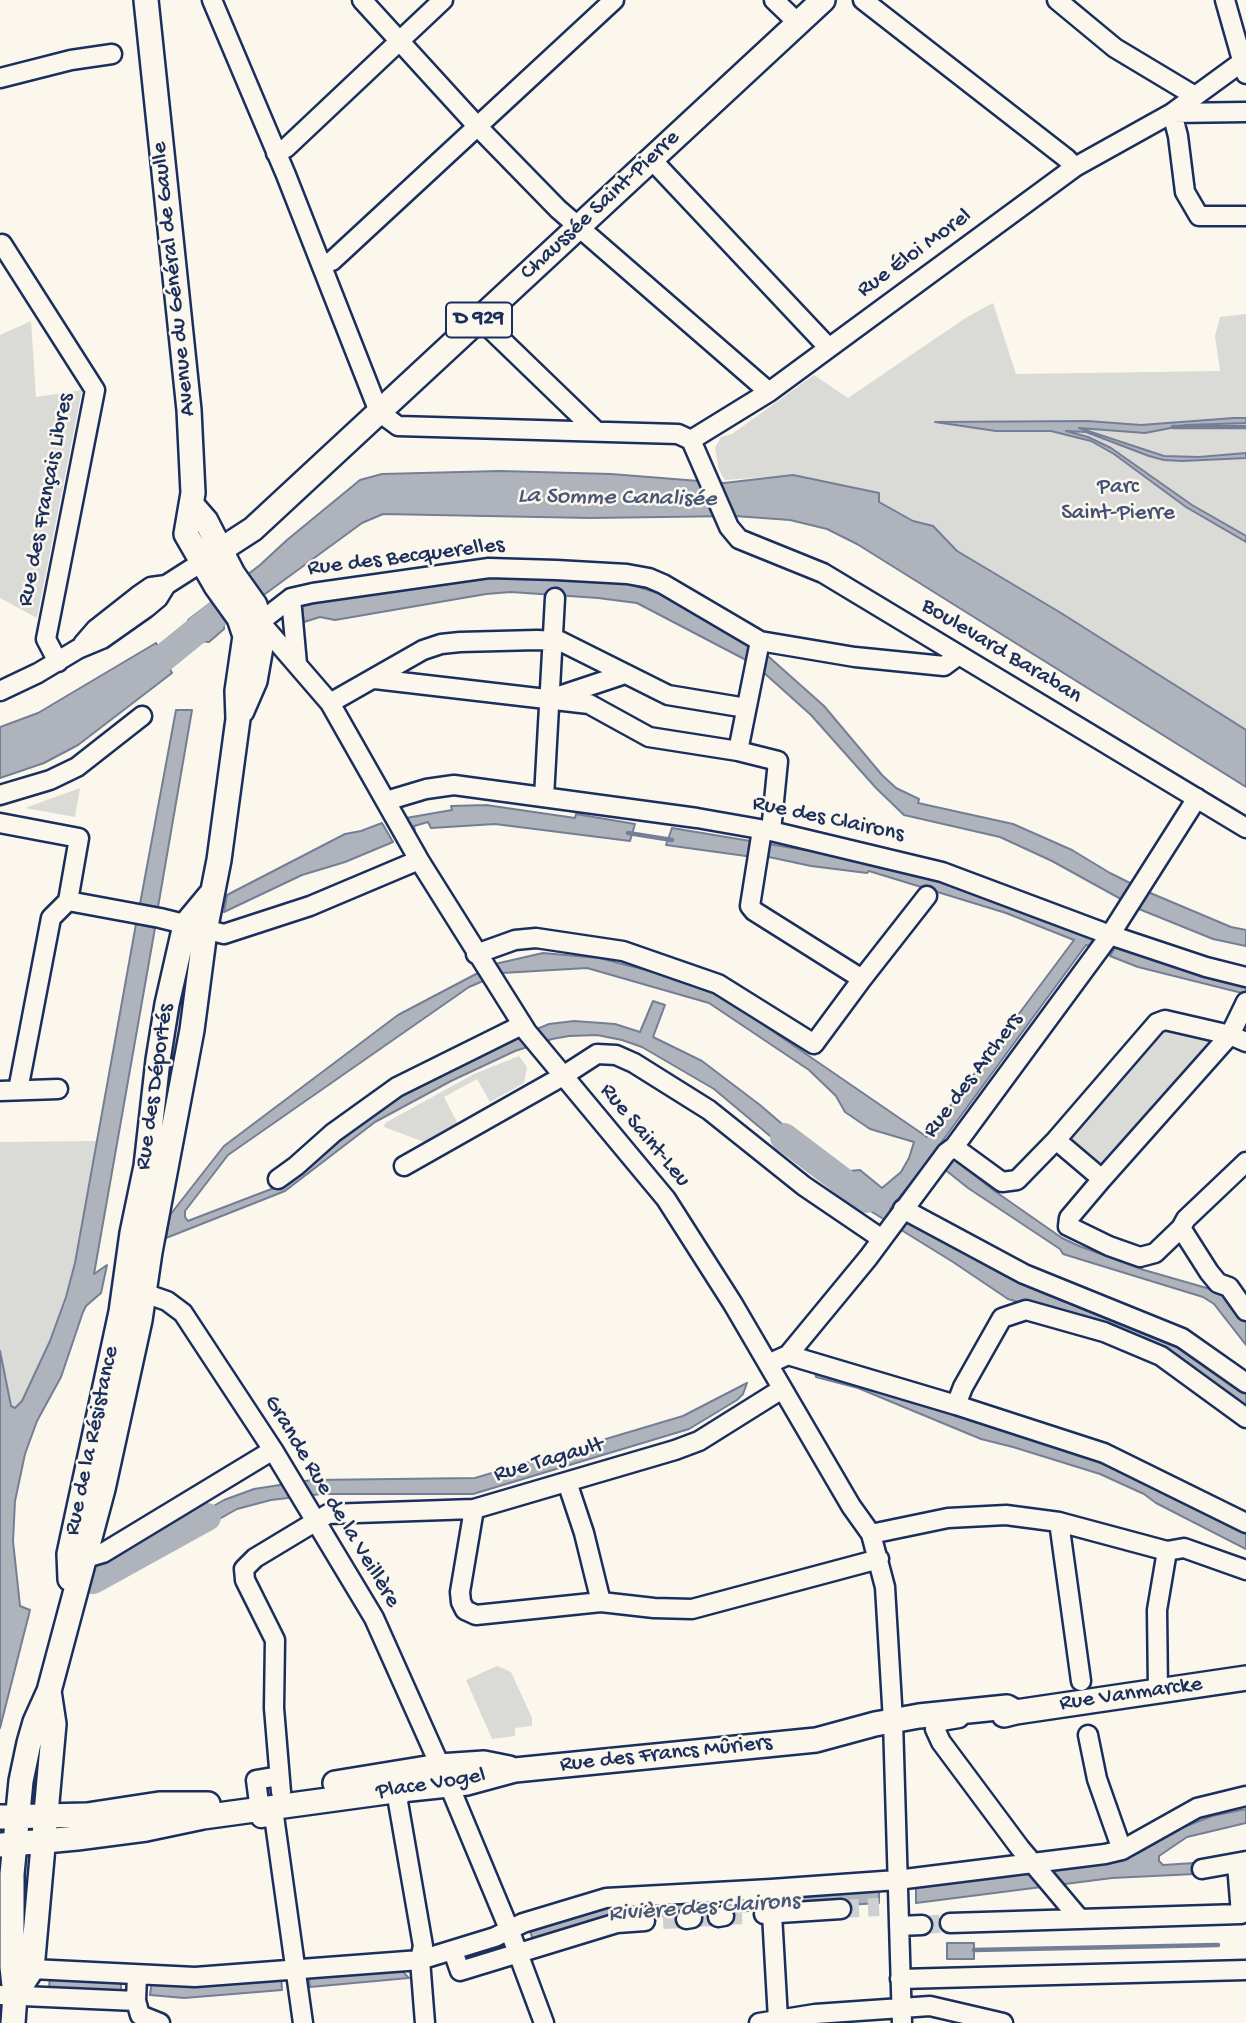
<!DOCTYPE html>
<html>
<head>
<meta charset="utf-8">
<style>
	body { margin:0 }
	canvas { display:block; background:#fbf7ec }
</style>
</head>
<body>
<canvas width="1246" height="2023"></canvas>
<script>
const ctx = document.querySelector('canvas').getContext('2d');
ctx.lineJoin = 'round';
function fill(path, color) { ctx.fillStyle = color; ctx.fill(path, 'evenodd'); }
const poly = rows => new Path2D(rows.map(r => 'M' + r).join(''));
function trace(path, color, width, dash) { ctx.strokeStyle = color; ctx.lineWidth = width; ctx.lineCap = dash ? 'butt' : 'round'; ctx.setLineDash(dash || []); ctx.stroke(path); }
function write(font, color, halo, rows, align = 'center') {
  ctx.font = font + ' "Gochi Hand",sans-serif'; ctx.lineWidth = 5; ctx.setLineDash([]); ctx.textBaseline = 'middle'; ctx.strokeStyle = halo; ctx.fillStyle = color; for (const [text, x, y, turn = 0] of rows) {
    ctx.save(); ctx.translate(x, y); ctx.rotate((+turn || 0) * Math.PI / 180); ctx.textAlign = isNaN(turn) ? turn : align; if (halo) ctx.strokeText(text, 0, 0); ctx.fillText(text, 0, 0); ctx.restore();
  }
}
const green = poly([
	[993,303,1016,374,1220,371,1215,336,1220,317,1246,314,1246,730,1061,613,957,551,933,526,913,521,878,502,879,493,794,475,725,480,719,470,715,448,721,437,732,434,814,375,848,398,967,317],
	[31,321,36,397,82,390,37,618,0,598,0,335],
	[80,788,75,817,25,808],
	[1164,1027,1213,1041,1100,1166,1068,1139],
	[519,1056,527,1067,524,1083,490,1102,477,1079,444,1097,459,1126,427,1143,384,1127,385,1123,474,1074],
	[97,1141,75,1263,62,1314,22,1401,14,1408,0,1413,0,1142],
	[497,1666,511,1672,532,1718,532,1726,515,1728,515,1736,492,1739,466,1680]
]);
const water = poly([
	[1234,418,1246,418,1246,423,1186,425,1145,433,1079,428,1164,456,1199,457,1246,453,1246,458,1182,461,1164,460,1149,456,1086,432,1066,431,1088,437,1111,448,1192,505,1246,536,1246,542,1186,507,1114,454,1091,441,1051,431,996,431,935,422,1088,421,1141,425,1234,418],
	[500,471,611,474,724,483,793,475,879,493,879,502,913,521,933,526,957,551,1061,613,1246,730,1246,787,857,544,827,529,790,520,735,516,591,518,383,514,362,523,224,624,224,629,209,642,199,641,189,630,188,620,260,565,287,540,360,480,382,474,500,471],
	[490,575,629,584,660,594,769,657,824,706,882,775,896,788,919,799,918,803,1013,824,1072,850,1110,873,1148,892,1231,927,1246,930,1246,946,1213,939,1139,909,1052,861,1000,837,904,815,876,788,811,715,762,671,746,660,637,603,598,598,511,592,486,594,335,620,320,617,304,622,297,608,313,602,490,575],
	[156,643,172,673,78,745,44,763,0,778,0,727,38,713,156,643],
	[176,710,192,710,158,907,140,904,176,710],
	[486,805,575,818,576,814,635,824,630,841,495,824,431,828,428,822,414,826,415,832,406,818,452,810,451,806,486,805],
	[382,823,393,842,345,862,302,875,224,912,227,895,345,834,361,831,382,823],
	[672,828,883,863,944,881,1095,937,1089,946,1086,945,938,1147,996,1192,1062,1238,1079,1246,1144,1270,1217,1291,1239,1309,1246,1321,1246,1345,1214,1304,1203,1297,1063,1254,1060,1249,968,1188,933,1160,921,1170,890,1209,1005,1276,1165,1336,1246,1393,1246,1408,1200,1374,1048,1311,1008,1299,953,1262,830,1186,839,1172,860,1170,882,1188,901,1172,909,1158,914,1142,870,1129,845,1112,836,1096,809,1070,709,1003,587,968,502,973,469,987,228,1155,185,1211,185,1217,188,1221,193,1219,274,1188,288,1180,383,1103,506,1042,549,1024,574,1021,615,1024,640,1032,653,1001,665,1005,653,1037,702,1061,760,1105,817,1154,807,1167,714,1089,642,1047,622,1040,597,1035,569,1036,552,1039,515,1051,451,1081,375,1122,285,1191,166,1238,170,1215,224,1146,398,1015,495,964,543,953,599,958,677,978,717,993,927,1137,1074,940,1006,913,869,871,867,873,811,866,769,857,753,857,666,845,672,828],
	[136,924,155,928,94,1274,107,1265,101,1293,86,1306,83,1312,61,1377,37,1421,25,1454,15,1501,13,1541,20,1606,30,1610,0,1728,0,1351,11,1406,15,1408,22,1401,50,1341,66,1297,75,1263,136,924],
	[1117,944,1202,975,1246,983,1246,994,1138,967,1110,956,1117,944],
	[814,1367,1102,1457,1246,1529,1246,1549,1156,1503,1144,1494,1100,1474,1013,1447,981,1439,858,1388,816,1377,814,1367],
	[747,1383,743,1394,737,1400,689,1429,473,1494,321,1494,271,1500,237,1509,177,1543,170,1531,224,1500,254,1489,312,1480,475,1478,683,1416,747,1383],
	[153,1541,160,1552,93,1589,93,1575,153,1541],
	[1246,1809,1246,1823,1187,1837,1159,1856,1159,1861,1163,1865,1194,1863,1195,1874,1112,1878,916,1903,916,1887,1110,1863,1136,1854,1184,1827,1212,1816,1246,1809],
	[879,1888,879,1903,617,1919,534,1943,529,1928,612,1904,879,1888],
	[947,1943,974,1943,974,1959,947,1959,947,1943],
	[398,1967,409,1978,310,1987,308,1974,398,1967],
	[50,1974,121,1978,121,1994,49,1990,50,1974],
	[281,1976,282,1990,184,1998,150,1995,152,1980,281,1976]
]);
const stream = poly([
	[1173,427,1246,427],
	[628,833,672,840],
	[974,1950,1218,1945]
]);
const river = poly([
	[136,680,221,611],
	[784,1137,866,1199],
	[93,1580,207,1517]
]);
const minorTunnel = poly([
	[841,1909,879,1907],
	[724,1916,746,1915],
	[692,1918,718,1917],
	[663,1920,686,1919],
	[922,1925,950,1923]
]);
const minor = poly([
	[212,0,286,175,379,412,398,426,678,434,691,440],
	[362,0,478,127,558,209,769,392],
	[774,0,798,23],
	[863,0,1066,158,1075,167],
	[1057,0,1115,48,1195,96],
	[1225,0,1246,74],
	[0,78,71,60,112,54],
	[1172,113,1178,136,1185,192,1199,216,1246,216],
	[1172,113,1246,112],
	[276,153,286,148,443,0],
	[652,160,828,347],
	[2,244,95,390,46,639,58,662],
	[322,264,332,261,614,0],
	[480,319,596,431],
	[691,440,729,527,739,539,823,573,1246,828],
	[691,440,769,392,1075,167,1172,113,1246,59],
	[291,598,297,664],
	[83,644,96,629,138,596,151,587,166,585,202,562],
	[375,679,589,704,649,737,738,751,778,761,771,831],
	[0,691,38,673,78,649,102,639,146,608,158,598,166,585],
	[556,697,625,674],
	[330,703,423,650,441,644,460,642,537,640,560,641,668,695,746,708],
	[738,751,760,641],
	[0,795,50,780,77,767,142,716],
	[544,797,555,598],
	[386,801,426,789,454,785,697,818,771,831,942,872,1110,935,1206,967,1246,977],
	[0,823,79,838,68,901],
	[476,954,515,940,536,938,623,951,718,984,814,1044,862,979,754,911,750,906,762,830],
	[862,979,927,896],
	[18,1090,51,918,68,901,160,918,224,934,310,906,419,860],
	[0,1091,58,1089],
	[1056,1140,1102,1179,1069,1218,1068,1226,1109,1246,1140,1257,1155,1253,1181,1228,1209,1272,1218,1283,1229,1287,1246,1311],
	[954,1147,1002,1182,1017,1180,1056,1140,1157,1023,1165,1020,1230,1035,1246,1042],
	[404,1166,563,1076,597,1054,616,1055,634,1063,709,1110,804,1186,882,1239],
	[278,1179,296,1166,333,1133,397,1087,522,1025],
	[1102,1179,1230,1035,1246,1002],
	[903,1209,1024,1274,1182,1338,1246,1383],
	[1181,1228,1186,1219,1246,1162],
	[144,1293,167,1301,183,1313,273,1450,374,1618,454,1797,509,1929,544,2023],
	[788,1355,956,1405,1104,1453,1246,1523],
	[768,1364,788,1355,868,1258,946,1153,954,1147,1110,935,1197,798],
	[956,1405,963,1387,1002,1318,1026,1310,1104,1332,1161,1356,1246,1418],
	[567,1482,584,1533,601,1602],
	[474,1509,460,1592,461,1602,465,1610,476,1615,601,1602,654,1608,692,1609,879,1559],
	[1059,1522,1081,1681],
	[871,1534,948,1518,1006,1515,1059,1522,1167,1551,1184,1548,1246,1570],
	[85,1554,93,1556,103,1553,273,1450],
	[1158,1691,1157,1610,1167,1551],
	[959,1718,941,1721,935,1729,941,1742,1020,1848,1079,1918],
	[1088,1735,1097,1779,1122,1850],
	[279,1776,256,1780,261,1818,274,1816,303,2023],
	[401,1790,398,1802,423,1946,420,1960,425,2023],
	[281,1792,274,1708,275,1640,245,1580,244,1569,255,1558,328,1514,474,1509,675,1450,699,1441,782,1389],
	[1202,1869,1246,1861],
	[764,1914,841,1909],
	[772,1914,778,2019],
	[718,1917,724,1916],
	[686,1919,692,1918],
	[950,1923,1241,1914,1237,1864],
	[899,1926,922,1925],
	[453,1951,460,1971,617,1923,645,1921],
	[32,1969,195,1977,420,1960,495,1937,523,1923,606,1898,771,1889,897,1880,1105,1854,1122,1850,1197,1808,1246,1796],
	[137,1975,136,2001,140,2015,160,2023],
	[900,1979,1246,1970],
	[0,1995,136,2001],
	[759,2023,815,2014,930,2006,1003,2023],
	[902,2023,893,1721,885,1587,871,1534,851,1506,733,1304,666,1199,527,1032,419,860,330,703,260,622,291,598,313,593,489,568,556,570,627,574,649,578,663,584,760,641,855,657,944,666,959,655]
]);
const major = poly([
	[193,506,206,521,233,574,255,605,260,622,261,647,255,681,242,711],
	[202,562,253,529,823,0],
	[70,1579,69,1554,121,1312,132,1233,146,1166,158,1060,167,1004,185,925,210,895],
	[1004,1715,1016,1712,1246,1678],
	[335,1783,439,1766,484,1763,509,1768],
	[0,1817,87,1815,159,1804,208,1804],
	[2,1845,77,1838,146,1829,203,1817,401,1790,467,1783,515,1770,816,1740,875,1724,919,1716,1007,1707,1016,1712],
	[15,1995,32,1969,54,1724,49,1691],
	[13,2023,15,1995,12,1967,12,1874,21,1781,29,1743,35,1722,49,1691,103,1489,140,1320,150,1252,192,1030,205,931,219,860,238,719,237,691,245,636,239,618,216,586,186,534,193,493,189,410,146,0]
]);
const shields = [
	[479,320,66]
];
const shieldNames = [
	["D 929",479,320]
];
const streetNames = [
	["Chaussée Saint-Pierre",601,206,-43],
	["Rue Éloi Morel",915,254,-36],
	["Avenue du Général de Gaulle",175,279,-96],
	["Rue des Français Libres",47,500,-79],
	["Rue des Becquerelles",406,558,-7],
	["Boulevard Baraban",1001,652,31],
	["Rue des Clairons",828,820,12],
	["Rue des Archers",974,1076,-53],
	["Rue des Déportés",156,1087,-82],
	["Rue Saint-Leu",644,1136,50],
	["Rue de la Résistance",93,1441,-78],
	["Rue Tagault",549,1461,-16],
	["Grande Rue de la Veillère",331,1502,59],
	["Rue Vanmarcke",1131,1695,-8],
	["Rue des Francs Mûriers",666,1755,-6],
	["Place Vogel",431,1785,-9]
];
const parkNames = [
	["Parc",1118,488],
	["Saint-Pierre",1118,514]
];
const waterNames = [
	["La Somme Canalisée",617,499,1],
	["Rivière des Clairons",704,1909,-4]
];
fill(green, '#dadad7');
fill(water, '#afb3bb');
trace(water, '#747e96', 2);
trace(stream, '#747e96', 4.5);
trace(river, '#afb3bb', 28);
trace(minorTunnel, '#cecfd0', 18, [18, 9]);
trace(minor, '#1b2f5e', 23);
trace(major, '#1b2f5e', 28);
trace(minor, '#fbf7ec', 18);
trace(major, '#fbf7ec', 23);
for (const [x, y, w] of shields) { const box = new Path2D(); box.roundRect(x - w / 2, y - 17.5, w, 35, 5); ctx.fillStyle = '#fbf7ec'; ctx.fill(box); trace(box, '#1b2f5e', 2); }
write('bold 21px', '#1b2f5e', null, shieldNames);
write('23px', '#1b2f5e', '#fbf7ec', streetNames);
write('23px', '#415176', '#fbf7ec', parkNames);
write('italic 24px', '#47577a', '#fbf7ec', waterNames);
</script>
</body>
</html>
